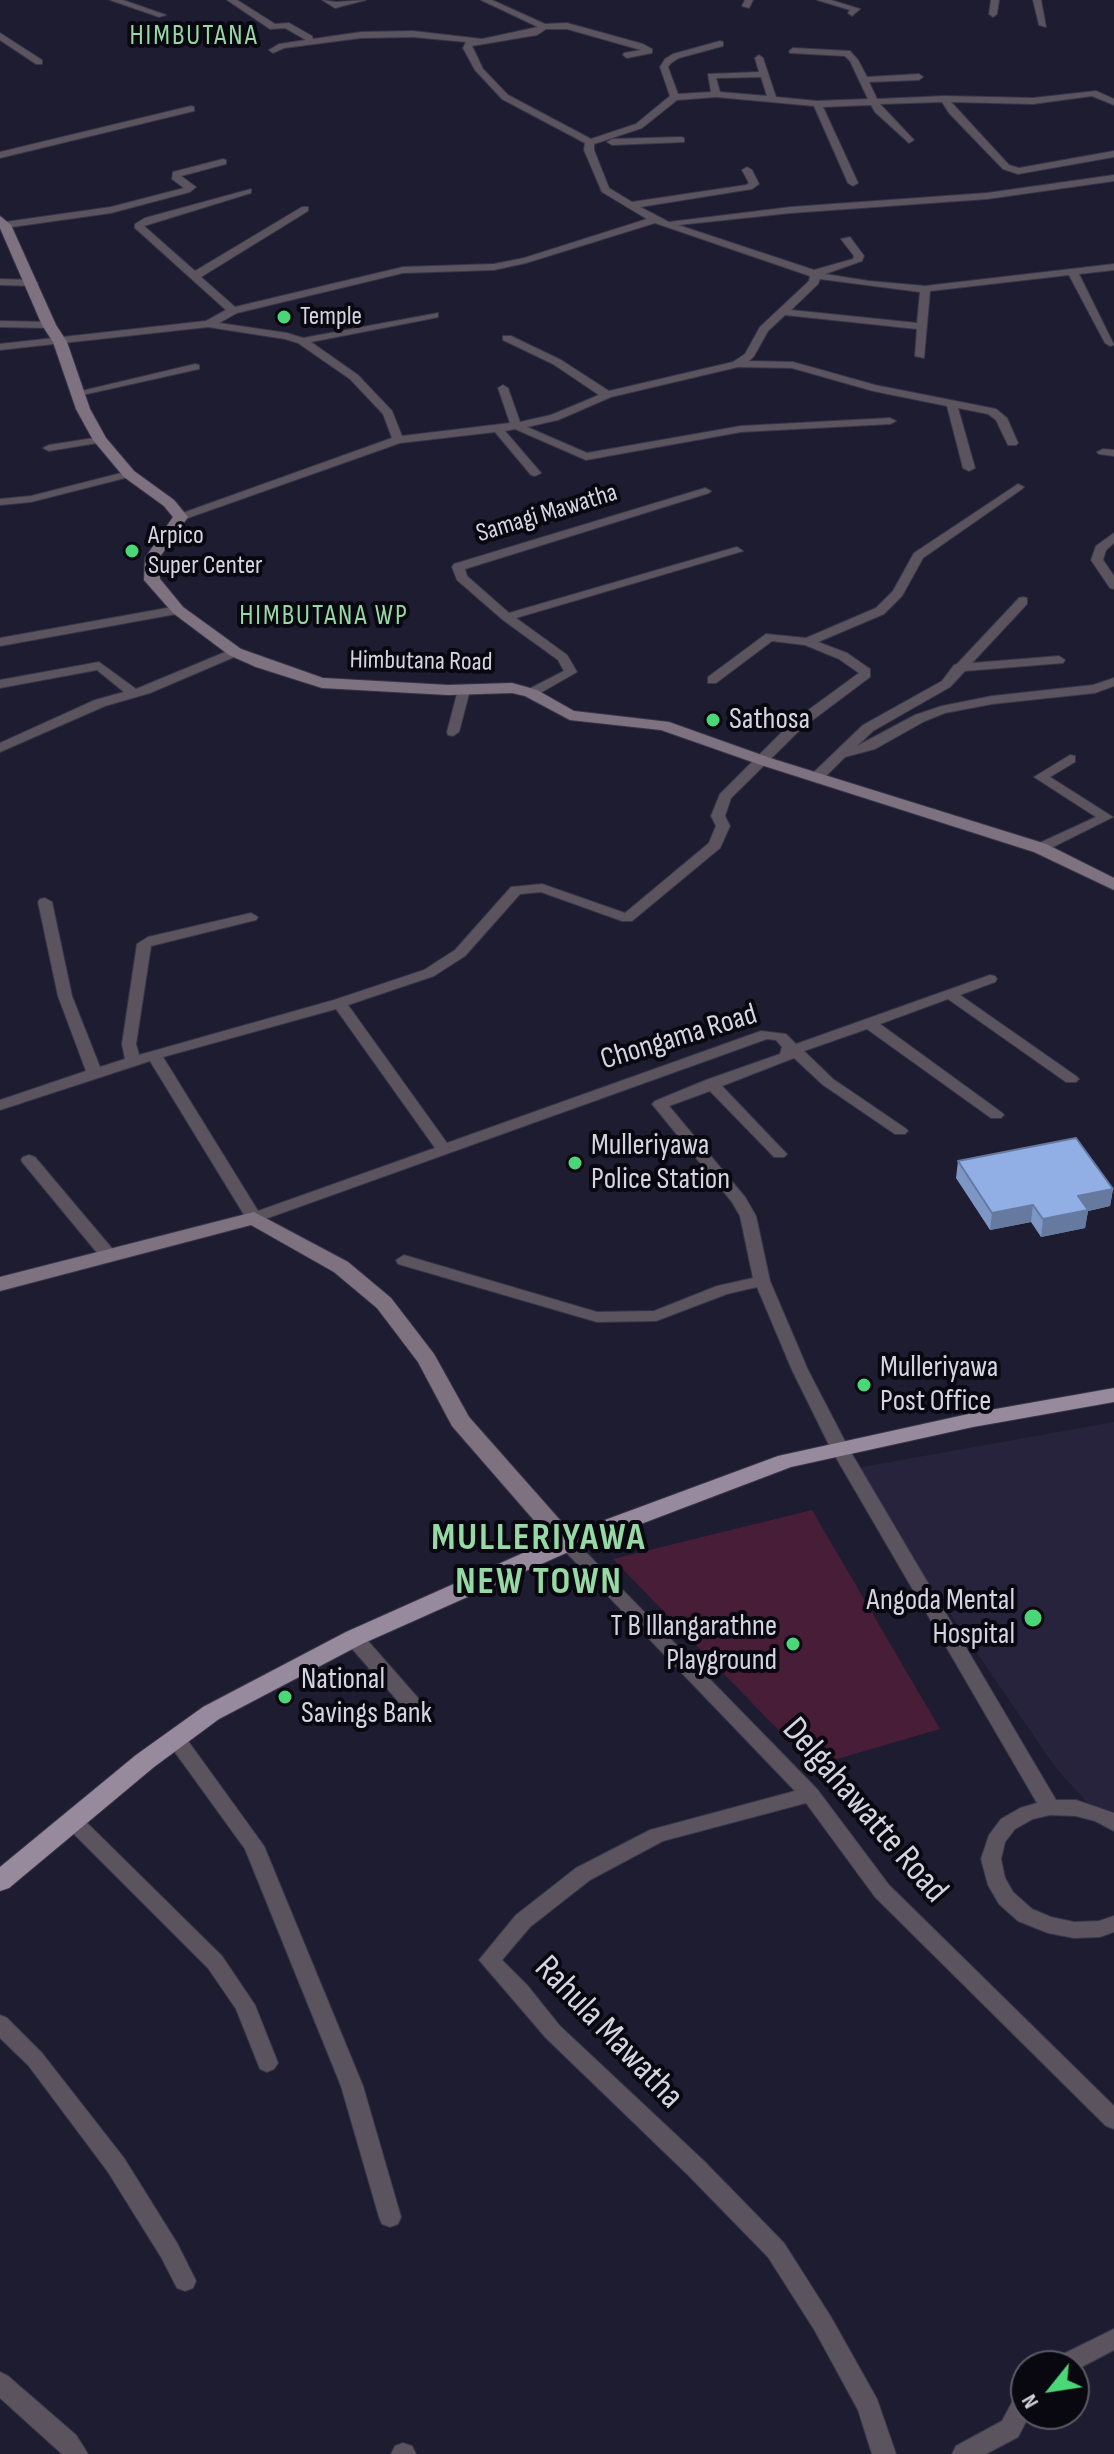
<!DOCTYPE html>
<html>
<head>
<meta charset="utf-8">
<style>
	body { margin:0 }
	#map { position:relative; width:1114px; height:2454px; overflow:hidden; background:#1e1c30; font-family:"Sofia Sans Condensed",sans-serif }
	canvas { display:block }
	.north { position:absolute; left:1010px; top:2350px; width:80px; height:80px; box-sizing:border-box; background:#090810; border:2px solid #5b5a64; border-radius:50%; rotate:240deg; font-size:22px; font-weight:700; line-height:32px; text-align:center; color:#d5d4e2 }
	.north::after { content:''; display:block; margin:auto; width:28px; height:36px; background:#4ad778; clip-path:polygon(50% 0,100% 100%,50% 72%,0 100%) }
</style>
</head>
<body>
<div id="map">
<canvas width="1114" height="2454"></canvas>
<div class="north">N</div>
</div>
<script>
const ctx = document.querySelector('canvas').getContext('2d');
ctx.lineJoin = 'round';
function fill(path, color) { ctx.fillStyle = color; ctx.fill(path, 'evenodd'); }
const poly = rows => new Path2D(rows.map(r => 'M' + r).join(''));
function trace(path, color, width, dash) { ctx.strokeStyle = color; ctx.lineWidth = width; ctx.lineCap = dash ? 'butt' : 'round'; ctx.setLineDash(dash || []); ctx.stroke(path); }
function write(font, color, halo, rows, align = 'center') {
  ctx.font = font + ' "Sofia Sans Condensed",sans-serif'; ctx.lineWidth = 8; ctx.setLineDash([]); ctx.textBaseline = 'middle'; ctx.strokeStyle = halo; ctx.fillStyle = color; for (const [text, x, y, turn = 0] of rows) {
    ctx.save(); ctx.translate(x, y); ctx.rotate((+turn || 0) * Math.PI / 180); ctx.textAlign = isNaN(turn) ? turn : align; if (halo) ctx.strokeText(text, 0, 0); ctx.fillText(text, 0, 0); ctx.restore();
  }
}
const built = poly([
	[1114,1422,1114,1832,1055,1767,851,1469]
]);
const green = poly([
	[812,1510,940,1729,813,1766,613,1559]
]);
const street = poly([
	[110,0,123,0,166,15,159,17,110,0],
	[227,0,237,0,275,24,289,23,312,36,313,39,361,32,413,31,482,39,538,27,481,0,492,0,545,24,567,23,643,44,652,49,652,53,627,58,623,55,624,53,641,50,567,29,546,29,537,35,472,46,483,69,508,95,591,139,636,124,670,96,660,67,665,59,673,54,720,41,723,42,723,46,679,58,671,63,668,67,678,94,711,92,708,74,759,72,755,58,759,55,763,58,776,97,817,101,868,99,850,61,845,56,790,53,789,51,793,48,850,51,858,60,867,77,919,74,923,77,919,80,869,82,877,99,945,96,1033,98,1096,91,1114,99,1114,105,1092,96,1033,104,951,102,1009,165,1019,168,1114,151,1114,157,1018,174,1003,169,949,113,942,102,880,104,912,138,914,140,909,143,875,112,871,105,823,107,858,183,853,186,848,183,814,106,716,97,677,100,642,128,594,144,594,150,609,188,632,202,746,185,749,183,742,170,747,167,752,170,759,184,752,189,640,207,669,222,791,207,987,193,1114,175,1114,181,987,199,791,213,678,225,814,270,853,259,854,256,841,239,850,237,864,256,862,261,825,274,869,281,925,286,1114,264,1114,270,1079,274,1114,345,1110,346,1105,343,1069,275,930,291,924,358,915,356,917,329,785,315,768,331,754,356,749,361,793,362,875,385,996,409,1007,418,1018,443,1016,445,1008,445,996,420,988,414,958,408,975,468,969,471,963,468,947,406,873,391,792,368,738,367,611,397,558,420,527,427,587,453,741,426,890,418,896,421,890,424,741,432,586,460,515,429,505,431,541,473,535,476,531,475,495,432,400,443,185,519,177,519,177,515,392,438,383,414,350,379,298,343,285,339,208,327,0,350,0,344,206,321,226,310,135,228,135,224,145,218,251,189,251,193,144,226,195,271,302,207,308,207,308,211,201,277,235,307,403,267,494,264,524,258,647,219,602,192,584,150,585,143,502,99,475,70,463,48,466,42,413,37,361,38,284,48,273,53,269,50,279,44,306,40,285,28,270,29,227,0],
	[761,77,767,96,720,92,716,78,761,77],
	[655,223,810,276,809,281,760,327,745,354,733,362,609,391,561,360,511,336,503,336,503,340,553,364,599,395,551,415,520,422,508,388,503,385,498,388,510,423,402,436,392,411,358,375,311,342,434,318,438,317,438,313,303,338,287,333,219,323,237,313,403,273,494,270,526,263,655,223],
	[820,279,920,292,917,323,791,310,818,284,820,279],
	[322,0,336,2,366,0,335,8,322,0],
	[745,0,753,0,749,8,742,6,745,0],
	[817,0,831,0,860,9,852,16,848,13,850,10,817,0],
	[991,0,999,0,997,14,993,17,989,14,991,0],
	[1033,0,1041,0,1046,27,1039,25,1033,0],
	[0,33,42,60,42,64,36,64,0,40,0,33],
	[191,106,194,107,194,111,0,158,0,152,191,106],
	[681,137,684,138,684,142,612,145,607,142,612,139,681,137],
	[223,159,226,160,226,164,181,176,196,187,190,192,111,213,5,228,0,225,5,222,111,207,184,188,172,179,173,172,223,159],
	[0,279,33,280,38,283,33,286,0,285,0,279],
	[0,321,49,322,54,325,49,328,0,327,0,321],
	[195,364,199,365,199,369,78,396,73,393,195,364],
	[100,437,106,440,104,442,49,451,43,448,49,445,100,437],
	[1103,449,1114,450,1114,456,1099,454,1097,452,1103,449],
	[129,471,135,474,133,476,31,502,0,505,0,499,31,496,129,471],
	[1018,484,1024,487,1022,489,923,558,902,596,884,614,818,642,847,653,870,669,870,677,802,728,731,798,725,816,730,826,720,848,632,921,622,921,541,892,520,894,465,956,434,976,348,1005,447,1143,761,1031,786,1034,796,1044,990,975,995,976,997,979,995,982,960,995,1076,1076,1079,1079,1076,1082,1066,1082,948,999,880,1024,1001,1112,1004,1115,1001,1118,991,1118,867,1029,804,1051,833,1079,905,1128,908,1131,905,1134,895,1134,823,1085,794,1058,722,1086,784,1151,787,1154,784,1157,774,1157,710,1091,669,1106,745,1197,756,1216,770,1281,808,1370,849,1449,1056,1800,1076,1800,1114,1813,1114,1831,1095,1821,1076,1816,1050,1815,1033,1819,1015,1829,1005,1842,1001,1859,1005,1878,1013,1892,1032,1909,1051,1917,1074,1922,1099,1921,1114,1916,1114,1932,1100,1937,1074,1938,1048,1933,1018,1921,999,1904,988,1885,981,1859,989,1835,1001,1819,1020,1808,1037,1803,831,1449,792,1370,757,1287,727,1294,656,1321,597,1322,398,1264,396,1260,404,1255,597,1312,654,1311,717,1286,753,1278,740,1216,732,1202,652,1104,655,1101,706,1080,780,1054,782,1047,776,1040,767,1039,254,1223,246,1218,150,1061,0,1110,0,1100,86,1071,58,996,38,902,40,899,45,898,52,902,72,996,100,1067,125,1059,122,1044,137,944,148,937,251,913,258,917,256,920,151,946,136,1044,139,1055,334,1000,424,970,455,950,511,887,542,884,625,913,709,843,716,826,711,816,720,794,792,722,859,673,839,659,805,645,772,641,716,683,708,683,708,677,766,634,806,638,876,608,893,591,914,553,1018,484],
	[336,1009,435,1148,258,1211,163,1057,336,1009],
	[705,488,711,491,709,493,465,569,467,576,509,613,733,548,737,547,743,551,516,618,567,655,577,672,535,696,527,696,527,690,564,671,558,660,503,620,457,580,452,567,454,564,705,488],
	[1114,533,1114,543,1106,550,1103,560,1114,576,1114,589,1110,588,1091,560,1096,546,1114,533],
	[1023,597,1027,598,1027,604,972,663,1059,656,1065,660,1063,663,965,671,950,687,873,731,857,746,915,715,942,706,992,696,1093,685,1114,678,1114,686,1095,693,992,704,945,713,925,721,875,749,845,757,823,779,813,779,813,773,863,725,942,681,954,665,957,664,1019,598,1023,597],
	[178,606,182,607,182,613,0,646,0,638,178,606],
	[235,648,241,652,239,655,150,693,105,706,0,752,0,743,95,700,124,692,97,670,0,688,0,680,99,662,136,689,235,648],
	[464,686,470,690,459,732,453,736,448,735,447,732,458,690,464,686],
	[1070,755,1075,756,1075,762,1050,777,1113,817,1045,851,1035,851,1033,848,1035,845,1096,817,1034,777,1070,755],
	[29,1155,35,1157,115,1252,117,1256,115,1260,103,1260,23,1163,21,1160,23,1157,29,1155],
	[567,1537,573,1539,817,1789,889,1885,1114,2106,1114,2129,1106,2126,875,1897,806,1803,663,1841,590,1880,530,1927,502,1960,528,1986,560,2026,704,2161,784,2243,831,2317,877,2399,896,2454,872,2454,858,2410,815,2331,768,2257,688,2175,546,2038,479,1960,516,1915,576,1868,650,1830,795,1791,561,1547,558,1543,561,1539,567,1537],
	[354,1631,361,1633,418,1698,420,1703,418,1708,411,1710,404,1708,347,1643,345,1638,347,1633,354,1631],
	[176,1732,183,1734,264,1846,363,2086,401,2217,398,2224,390,2227,382,2224,379,2217,341,2086,245,1849,169,1744,166,1739,169,1734,176,1732],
	[74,1814,81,1817,222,1956,255,2005,278,2063,274,2069,267,2072,260,2069,236,2009,208,1968,67,1827,64,1822,67,1817,74,1814],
	[0,2015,7,2018,42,2053,124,2158,177,2243,196,2281,193,2288,185,2291,177,2288,161,2257,108,2172,28,2065,0,2038,0,2015],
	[1114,2329,1114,2350,1074,2371,1074,2366,1049,2366,1053,2359,1114,2329],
	[0,2372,8,2376,76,2435,88,2454,62,2454,0,2398,0,2372],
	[1026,2387,1026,2414,1030,2414,1018,2437,986,2454,952,2454,956,2446,1002,2421,1018,2391,1026,2387],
	[403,2443,412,2446,416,2454,391,2454,395,2446,403,2443]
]);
const secondary = poly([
	[0,216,11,225,56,325,67,342,90,409,106,438,134,471,174,500,188,517,159,558,160,579,183,607,241,649,323,678,448,685,512,683,537,690,574,711,669,722,770,758,1046,844,1114,878,1114,890,1034,852,758,764,661,730,570,720,525,696,512,693,448,695,322,688,256,667,229,655,173,613,144,580,145,558,173,517,164,506,124,477,93,440,76,409,53,342,42,325,0,228,0,216],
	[254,1212,348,1262,391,1298,434,1354,469,1417,575,1537,578,1543,575,1549,559,1549,452,1426,418,1362,377,1308,334,1272,251,1225,0,1291,0,1277,254,1212]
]);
const primary = poly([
	[1114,1388,1114,1402,973,1427,791,1467,575,1549,362,1644,219,1719,154,1767,9,1888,0,1891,0,1867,136,1755,203,1707,346,1632,559,1537,778,1456,973,1413,1114,1388]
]);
const wall = poly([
	[958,1161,1113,1189,1110,1206,1088,1211,1085,1228,1041,1237,1031,1222,990,1230,956,1178]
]);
const shadedWall = poly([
	[1113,1189,1110,1206,1088,1211,1085,1228,1041,1237,1043,1219,1078,1196],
	[1033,1205,1031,1222,990,1230,992,1213]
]);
const building = poly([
	[1076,1138,1113,1189,1078,1196,1088,1210,1043,1219,1033,1205,992,1213,958,1161,1076,1138]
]);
const markers = [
	[284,317,8,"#4ad778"],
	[132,551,8,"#4ad778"],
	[713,720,8,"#4ad778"],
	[575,1163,8,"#4ad778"],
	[864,1385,8,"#4ad778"],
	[1033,1618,10,"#4ad778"],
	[793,1644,8,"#4ad778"],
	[285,1697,8,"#4ad778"]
];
const farPoinames = [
	["Temple",300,317],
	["Arpico",148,536],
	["Super Center",148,566]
];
const farStreetnames = [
	["Samagi Mawatha",547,514,-17],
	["Himbutana Road",421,662,1]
];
const farQuarternames = [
	["HIMBUTANA",194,37],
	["HIMBUTANA WP",324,617]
];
const poiNames = [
	["Sathosa",729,720],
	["Mulleriyawa",591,1146],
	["Police Station",591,1180],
	["Mulleriyawa",880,1368],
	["Post Office",880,1402],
	["Angoda Mental",1015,1601,"right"],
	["Hospital",1015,1635,"right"],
	["T B Illangarathne",777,1627,"right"],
	["Playground",777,1661,"right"],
	["National",301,1680],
	["Savings Bank",301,1714]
];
const streetNames = [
	["Chongama Road",679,1038,-17]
];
const nearStreetnames = [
	["Delgahawatte Road",864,1811,49],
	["Rahula Mawatha",608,2033,46]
];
const districtNames = [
	["MULLERIYAWA",539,1539],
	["NEW TOWN",539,1583]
];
fill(built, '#27233d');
fill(green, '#481d37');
trace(street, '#383649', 2);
trace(secondary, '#383649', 2);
trace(primary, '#383649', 2);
fill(street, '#5b545e');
fill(secondary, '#7e7281');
fill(primary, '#988a9d');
fill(wall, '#7d96c5');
fill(shadedWall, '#667aa0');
fill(building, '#91afe5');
trace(building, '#667aa0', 2);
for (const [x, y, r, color] of markers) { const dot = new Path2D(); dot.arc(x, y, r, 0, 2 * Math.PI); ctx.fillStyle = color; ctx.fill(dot); trace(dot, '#090810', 3); }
write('26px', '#d5d4e2', '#090810', farPoinames, 'left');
write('26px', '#d5d4e2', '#090810', farStreetnames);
ctx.letterSpacing = '2px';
write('28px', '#96d9a5', '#090810', farQuarternames);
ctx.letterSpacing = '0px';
write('30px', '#d5d4e2', '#090810', poiNames, 'left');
write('30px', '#d5d4e2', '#090810', streetNames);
write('36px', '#d5d4e2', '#090810', nearStreetnames);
ctx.letterSpacing = '2px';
write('bold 38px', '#96d9a5', '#090810', districtNames);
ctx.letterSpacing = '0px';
</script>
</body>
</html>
